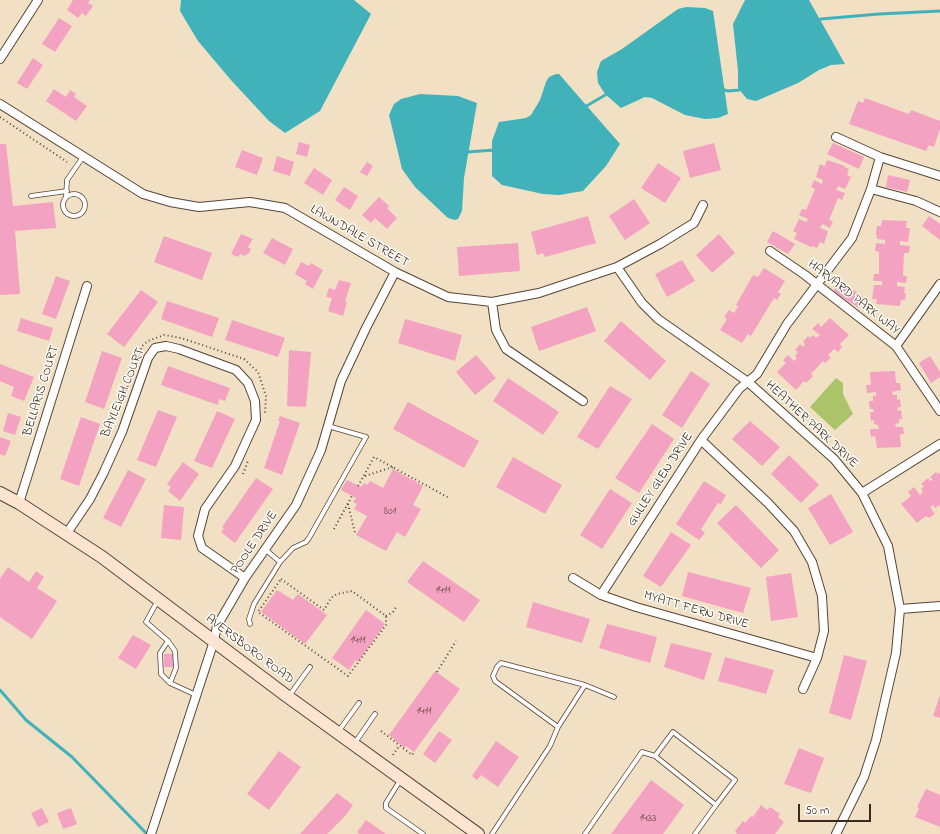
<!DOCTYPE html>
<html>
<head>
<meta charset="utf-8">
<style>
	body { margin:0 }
	#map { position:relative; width:940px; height:834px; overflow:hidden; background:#f1e0c3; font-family:"Indie Flower",sans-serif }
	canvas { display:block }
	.scale { position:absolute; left:798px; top:804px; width:73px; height:18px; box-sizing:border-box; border:2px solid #3b2a1e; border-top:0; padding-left:5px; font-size:12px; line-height:14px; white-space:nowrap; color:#3b2a1e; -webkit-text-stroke:3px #fdfcf7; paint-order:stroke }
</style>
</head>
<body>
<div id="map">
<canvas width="940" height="834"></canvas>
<div class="scale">50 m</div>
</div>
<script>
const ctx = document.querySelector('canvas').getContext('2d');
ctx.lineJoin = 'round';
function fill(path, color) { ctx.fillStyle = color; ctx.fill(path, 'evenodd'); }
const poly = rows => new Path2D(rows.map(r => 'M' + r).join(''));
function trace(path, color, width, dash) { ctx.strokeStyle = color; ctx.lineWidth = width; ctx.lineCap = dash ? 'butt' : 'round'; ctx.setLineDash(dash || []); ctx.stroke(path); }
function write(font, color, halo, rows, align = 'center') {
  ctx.font = font + ' "Indie Flower",sans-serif'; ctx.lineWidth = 3; ctx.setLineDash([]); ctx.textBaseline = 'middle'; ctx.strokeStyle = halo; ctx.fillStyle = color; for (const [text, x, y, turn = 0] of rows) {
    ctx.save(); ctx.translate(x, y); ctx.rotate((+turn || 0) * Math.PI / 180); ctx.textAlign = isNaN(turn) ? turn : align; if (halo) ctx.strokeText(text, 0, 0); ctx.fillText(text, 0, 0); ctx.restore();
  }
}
const green = poly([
	[836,378,843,383,843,394,853,414,835,430,810,407]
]);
const water = poly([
	[181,0,354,0,371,14,320,111,285,133,269,121,230,79,198,41,180,11],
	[745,0,809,0,845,64,831,65,819,70,798,83,756,101,747,99,738,88,738,71,733,24],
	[686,7,705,8,713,11,728,114,718,118,705,119,685,115,652,98,645,97,621,108,605,94,598,83,597,72,601,61,622,49,678,9],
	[556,74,559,74,620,144,606,166,583,191,559,195,543,194,502,185,492,176,492,141,499,122,526,118,531,115,540,100,546,82,549,77],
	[420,94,458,96,477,103,464,178,462,211,458,219,455,220,448,218,415,187,402,169,389,115,394,104,401,99]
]);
const stream = poly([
	[819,20,821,19,879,14,940,11],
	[721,89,728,91,739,90,742,87],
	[583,108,607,94],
	[467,152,495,150],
	[0,690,26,720,72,757,147,834]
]);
const building = poly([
	[73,0,90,0,88,3,93,6,86,16,82,13,78,18,67,10],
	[59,18,72,26,55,52,42,44],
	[33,58,43,65,27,89,17,83],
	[54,89,66,97,70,90,76,94,74,97,87,106,76,121,46,101],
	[865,98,909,114,911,110,940,121,940,129,934,147,929,145,926,151,849,124,858,101,863,103],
	[299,142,310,145,307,157,296,154],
	[714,143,721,170,690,178,683,151],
	[833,143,864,157,859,169,827,154],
	[0,144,6,144,13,206,53,202,56,228,15,231,20,294,0,295],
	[242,150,263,158,257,175,235,167],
	[277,156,294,162,290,176,273,171],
	[827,160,845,166,844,167,849,169,847,175,851,177,845,189,838,186,836,190,845,193,842,200,838,198,829,220,833,221,830,228,822,224,820,228,828,231,824,244,820,242,817,248,812,246,811,247,794,239,797,233,793,231,799,219,806,222,808,219,799,215,802,209,806,210,815,189,811,187,814,180,822,184,823,180,816,177,820,164,825,166],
	[367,162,373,166,367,176,360,172],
	[658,163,681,178,665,203,641,188],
	[314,168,332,180,323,195,304,183],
	[888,175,910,180,907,192,886,187],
	[344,187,358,196,350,210,335,200],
	[379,197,389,206,387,208,397,218,387,229,375,218,371,223,362,215],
	[634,199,650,223,625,240,609,216],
	[588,216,596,243,545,257,543,253,537,255,531,232],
	[929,216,940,224,940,240,922,226],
	[882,220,907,221,906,228,910,228,908,242,900,241,900,245,910,246,909,253,904,253,903,276,907,276,906,283,897,282,897,286,905,287,904,293,906,293,905,300,901,300,900,306,876,304,877,299,872,299,874,285,882,285,882,281,873,281,874,274,879,274,879,252,875,251,876,243,885,244,885,240,877,239,876,233,877,226,881,226],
	[773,231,795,244,788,254,767,242],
	[241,234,253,239,248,247,251,249,248,255,246,254,245,256,240,254,238,257,231,254],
	[719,234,735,253,712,273,696,255],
	[164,236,212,253,202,280,154,262],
	[272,238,293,249,285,265,263,253],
	[518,243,520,271,459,276,457,247],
	[682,260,695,281,667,297,655,274],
	[301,262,309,266,311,263,323,270,313,289,305,284,307,281,295,274],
	[764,268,785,281,778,292,781,294,777,300,774,298,751,336,748,334,742,343,720,330,727,319,724,317,729,310,734,313,738,307,736,305,753,275,758,277],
	[56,276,70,281,56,319,42,314],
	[339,280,351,283,345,301,347,302,343,316,328,311,332,298,326,297,329,288,335,290],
	[840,281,865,298,859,308,833,292],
	[141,290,158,302,124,347,107,334],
	[167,301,219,318,212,337,161,319],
	[587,307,596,331,539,351,531,327],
	[21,318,53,328,49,341,17,331],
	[830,318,849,335,840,344,842,347,838,352,834,349,828,355,831,358,825,363,823,361,811,374,813,376,806,383,804,381,796,390,777,372,786,363,783,360,788,355,794,361,797,358,795,356,798,352,795,350,800,344,803,347,805,344,803,342,808,336,810,338,813,335,816,338,820,335,812,329,818,323,821,327],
	[405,319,462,335,455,361,398,343],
	[232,320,285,338,278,357,225,340],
	[621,321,666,361,650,380,604,341],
	[289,350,311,352,306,407,287,406],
	[102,351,122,358,104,409,85,402],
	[476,355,496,378,475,395,456,372],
	[930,356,940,372,940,377,931,383,919,363],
	[0,364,34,377,24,401,11,396,14,387,0,381],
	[168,366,230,388,225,401,219,399,218,405,161,385],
	[691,371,710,384,682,428,662,415],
	[895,371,896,383,900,383,901,390,892,392,893,395,897,395,897,400,900,399,901,407,898,407,897,411,901,410,902,419,899,419,899,423,895,424,896,427,903,427,904,434,900,434,901,447,877,448,875,436,871,437,870,429,879,429,878,425,874,424,874,420,871,421,870,412,874,412,873,409,870,409,869,401,873,401,873,396,876,396,876,392,867,393,866,385,871,385,870,372],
	[508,378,559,412,543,435,493,401],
	[610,386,632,399,598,449,577,437],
	[408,402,479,441,464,468,393,429],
	[158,410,177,417,156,467,137,460],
	[217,411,235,419,212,468,194,461],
	[8,413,21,417,15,435,3,431],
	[280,416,300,423,282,475,264,468,280,421,278,421],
	[81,417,100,424,79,486,60,479],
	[750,421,780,447,762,466,732,439],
	[652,424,674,439,639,493,615,478],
	[0,437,11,441,5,456,0,454],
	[789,455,819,485,801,503,771,474],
	[513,457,562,485,545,514,496,487],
	[183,462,199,474,180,501,168,491,171,487,167,484],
	[393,469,423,486,413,505,421,509,405,537,397,532,386,551,356,535,367,516,354,509,357,504,353,502,356,498,341,490,347,480,361,487,364,483,367,485,370,481,383,488],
	[128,470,146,479,121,527,103,518],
	[936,472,938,474,940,473,940,507,939,505,935,508,933,505,930,507,935,514,929,518,926,516,917,523,901,504,911,496,908,492,914,487,920,495,923,492,921,489,924,486,921,484,928,478,930,481,933,480,930,477],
	[256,478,273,489,235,543,221,532,224,528,222,527],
	[704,481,726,495,721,504,718,503,701,529,705,533,699,540,676,524],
	[610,489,632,503,602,549,580,535],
	[831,494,853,532,830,545,808,508],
	[164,505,184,507,181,540,161,538],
	[736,505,779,550,761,568,717,523],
	[671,532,691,545,661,587,643,576],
	[423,561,480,600,464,622,407,582],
	[8,567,29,582,36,571,44,577,37,588,57,601,32,639,0,617,0,579],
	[688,572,751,588,743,613,682,596],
	[791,573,798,617,771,621,766,577],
	[277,590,293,600,298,594,327,615,305,644,261,612],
	[533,602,590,619,582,643,526,627],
	[366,610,385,624,358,662,356,660,349,670,332,658],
	[607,624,657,637,650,663,599,648],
	[133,635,151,645,136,669,118,658],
	[671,643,712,653,704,680,664,667],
	[164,654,174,654,174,667,164,667],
	[844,655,867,661,851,720,829,713],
	[725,657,774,670,766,694,718,681],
	[435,671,460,689,414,752,406,746,404,748,389,735],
	[940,695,940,718,933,716],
	[439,731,452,740,435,763,423,754],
	[496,741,519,757,498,787,481,775,477,780,472,776],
	[799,748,824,758,811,793,784,784],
	[279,751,301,767,269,810,247,794],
	[651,780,684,805,663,834,611,834],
	[926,789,940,795,940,827,915,817,919,808,917,807],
	[337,793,353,805,346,815,327,834,300,834],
	[761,805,767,810,770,807,780,814,778,817,784,822,775,834,737,834,735,831,743,821,745,823,751,816,753,817],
	[42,808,49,822,38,827,31,813],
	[71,808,77,824,63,829,57,813],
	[366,820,386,834,360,834,357,832]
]);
const path = poly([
	[0,117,67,162],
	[122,402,142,346,148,341,164,335,181,338,244,359,258,372,266,396,265,413],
	[243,474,248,461],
	[365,476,393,467],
	[358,486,374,457,449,498],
	[348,504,355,533],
	[334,529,352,496],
	[281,579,324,610,331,598,337,594,352,591,386,616,386,625,348,676,258,612,281,579],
	[386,616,393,612,396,607],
	[437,672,456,641],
	[381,731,412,755,414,752],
	[393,755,399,746]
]);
const lane = poly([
	'63 205a11 11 0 1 1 22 0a11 11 0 1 1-22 0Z',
	[31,196,67,191],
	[66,197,67,180,83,157],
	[280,562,293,548,306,542,309,538,366,437,328,426],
	[158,600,146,622,168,641,160,653,161,674,170,683,176,668,175,651,168,641],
	[250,624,249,619,254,604,280,562,266,550],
	[170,683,196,695],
	[585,685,614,697],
	[289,696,310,667],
	[338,732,359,703],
	[354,744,375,714],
	[655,756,673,732,735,780,716,805],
	[401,779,386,803,386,808,423,834],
	[492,834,550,746,558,727,585,685,501,663,497,667,493,676,495,681,558,727],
	[585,834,642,752,655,756,716,805,695,834]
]);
const street = poly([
	[0,59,38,0],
	[0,104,143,194,170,202,199,207,250,202,285,208,395,272,448,297,492,302,539,293,617,267,660,244,694,223,703,205],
	[836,137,880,157,940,176],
	[871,189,916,201,940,212],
	[770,251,805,275,896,346,940,411],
	[617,267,642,303,658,319,748,382,834,459,862,493,888,546,900,609,896,653,876,740,864,777,836,834],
	[492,302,496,330,506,349,583,401],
	[896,346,940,284],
	[701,440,768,503,794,531,812,562,822,596,824,631,817,658,803,689],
	[862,493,940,444],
	[19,503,87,286],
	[67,533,90,499,103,474,122,432,148,358,155,348,166,346,179,349,236,370,248,383,255,401,256,420,235,466,205,509,198,536,202,548,245,578],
	[573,578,601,595,636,607,817,658],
	[601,595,701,440,739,389,757,374,787,324,852,238,871,189,880,157],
	[900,609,940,606],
	[151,834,214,641,217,626,245,578,296,505,321,450,341,381,366,328,395,272]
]);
const secondary = poly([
	[0,493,19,503,102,557,284,694,478,834]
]);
const numberNames = [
	["801",390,512],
	["1411",443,591],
	["1411",358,641],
	["1411",424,712],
	["1433",648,819]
];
const streetNames = [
	["LAWNDALE STREET",359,237,30],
	["HARVARD PARK WAY",853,298,38],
	["BELLARIS COURT",42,391,-73],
	["BAYLEIGH COURT",124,393,-68],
	["HEATHER PARK DRIVE",811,425,43],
	["GULLEY GLEN DRIVE",661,480,-57],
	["POOLE DRIVE",255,543,-56],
	["MYATT FERN DRIVE",696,611,16],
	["AVERSBORO ROAD",249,650,37]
];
fill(green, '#abc46a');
fill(water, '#41b2b9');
trace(stream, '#41b2b9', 3);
fill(building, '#f3a3c1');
trace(lane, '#564537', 5.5);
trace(street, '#564537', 10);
trace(secondary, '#564537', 14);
trace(path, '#564537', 2, [1, 3]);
trace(lane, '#fff', 4);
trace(street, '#fff', 8);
trace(secondary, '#fde4d0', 12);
write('11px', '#694847', null, numberNames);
write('13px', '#3b2a1e', '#fdfcf7', streetNames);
</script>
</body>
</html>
